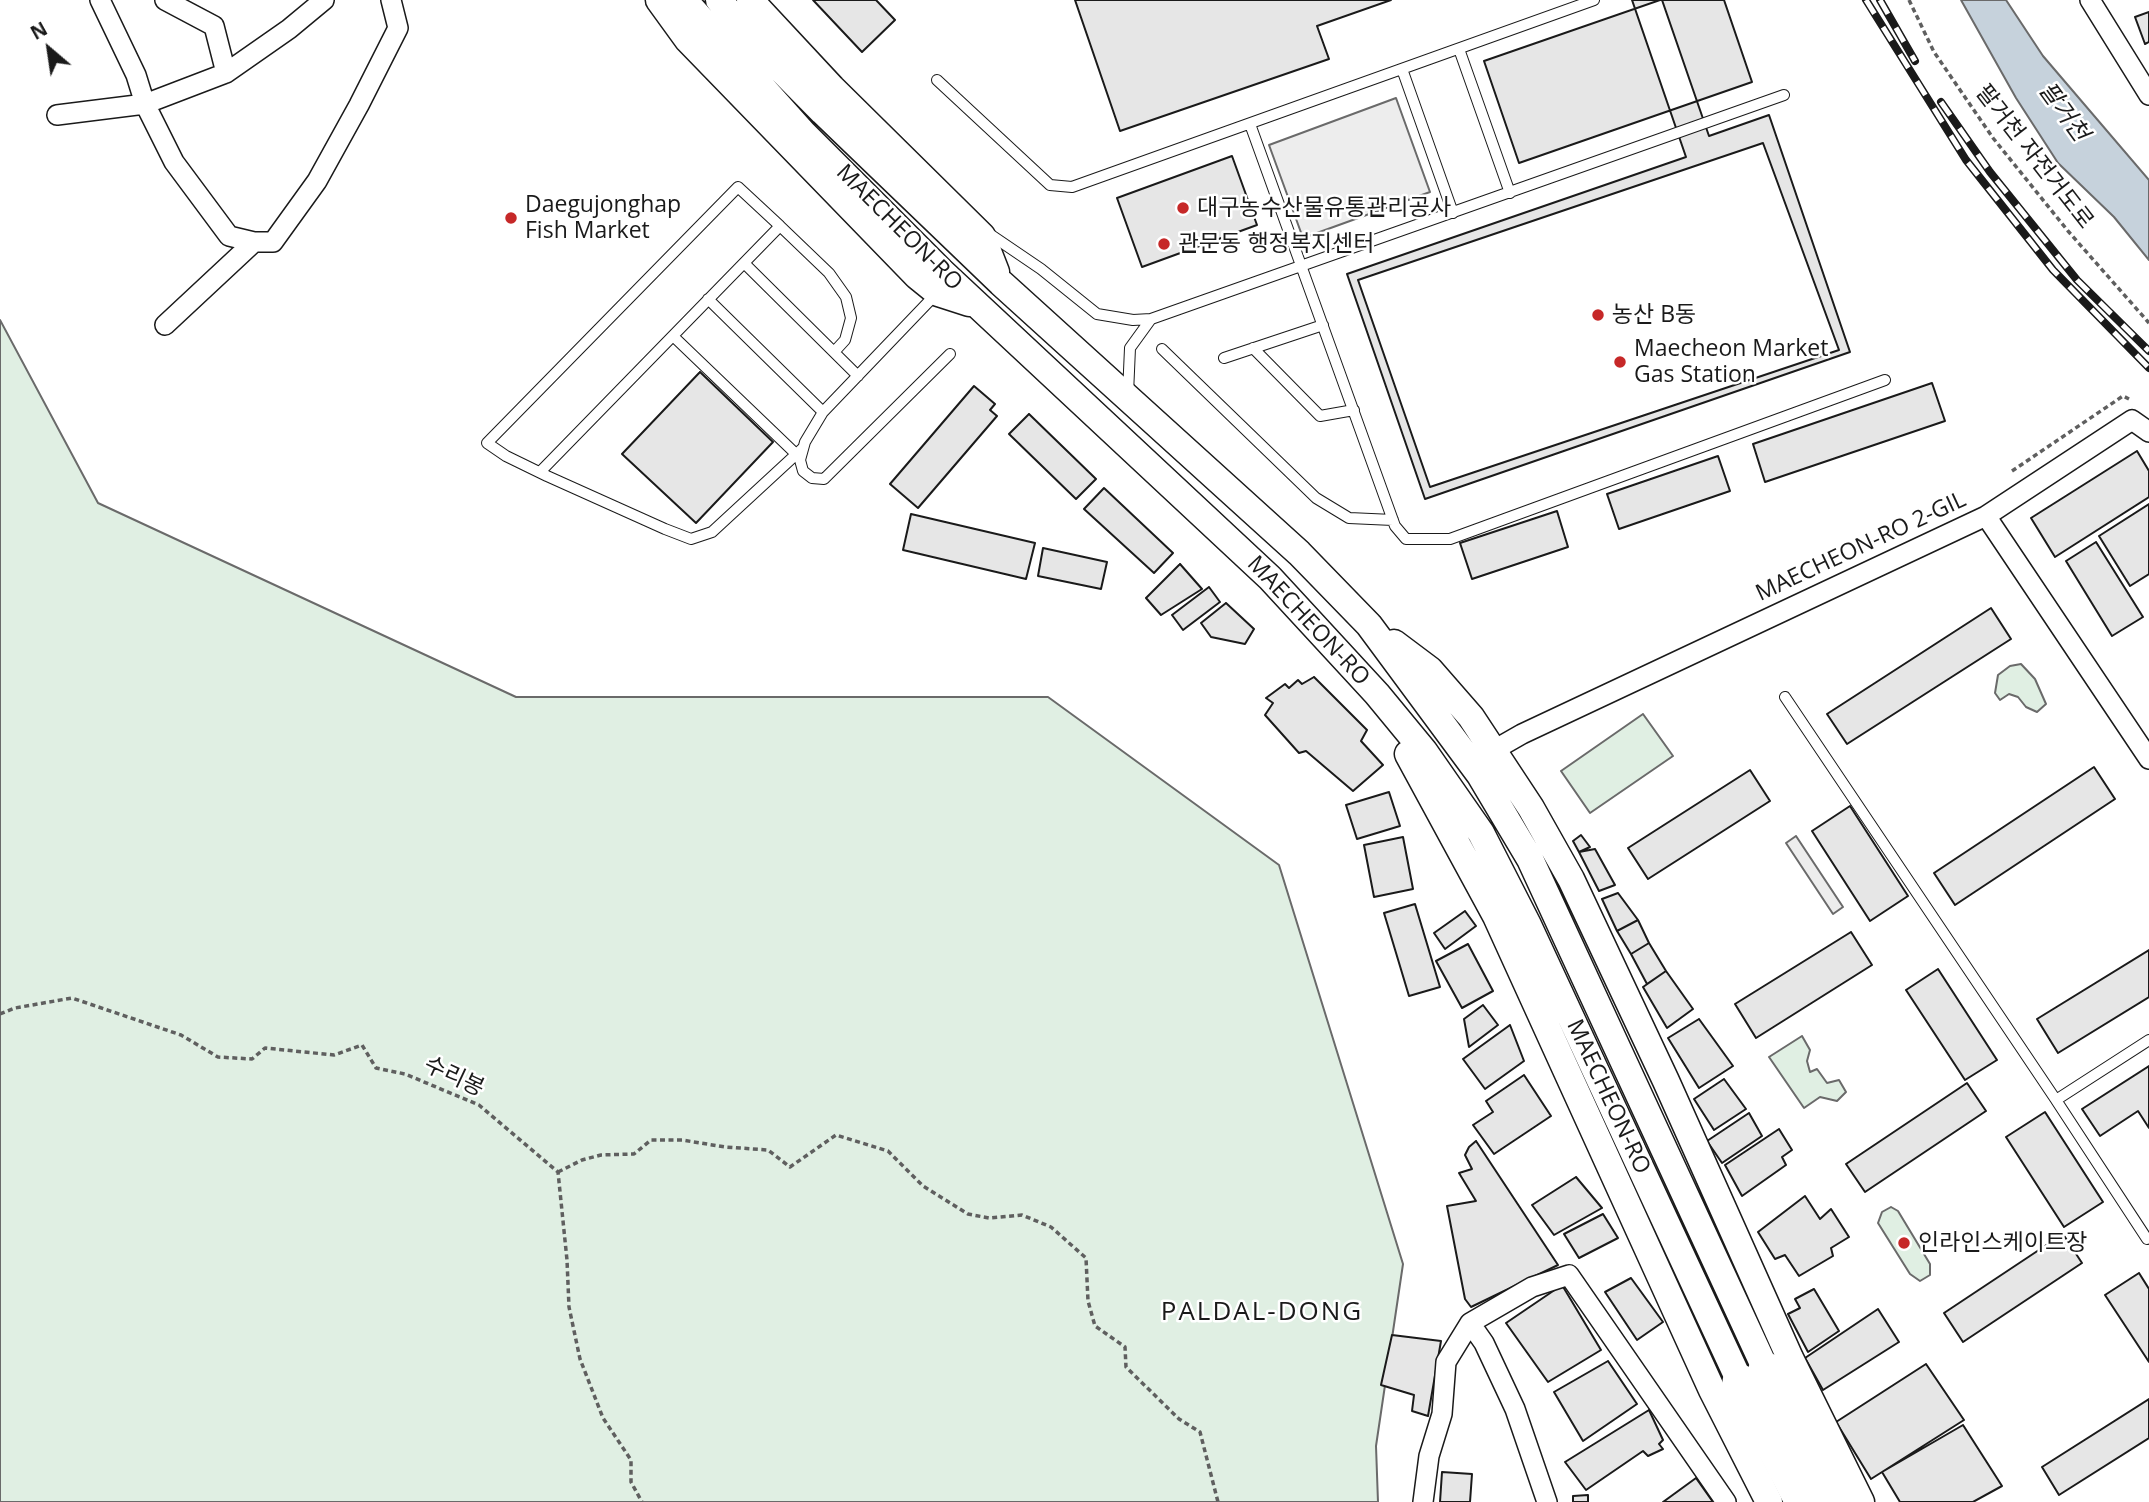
<!DOCTYPE html>
<html>
<head>
<meta charset="utf-8">
<style>
	body { margin:0 }
	#map { position:relative; width:2149px; height:1502px; overflow:hidden; background:#fff; font-family:"Open Sans",sans-serif }
	canvas { display:block }
	.north { position:absolute; left:14px; top:14px; width:70px; height:70px; -webkit-text-stroke:5px #fff; paint-order:stroke; rotate:331deg; font-size:19px; font-weight:700; line-height:28px; text-align:center; color:#1a1a1a }
	.north::after { content:''; display:block; margin:auto; width:24px; height:32px; background:#1a1a1a; clip-path:polygon(50% 0,100% 100%,50% 72%,0 100%) }
</style>
</head>
<body>
<div id="map">
<canvas width="2149" height="1502"></canvas>
<div class="north">N</div>
</div>
<script>
const ctx = document.querySelector('canvas').getContext('2d');
ctx.lineJoin = 'round';
function fill(path, color) { ctx.fillStyle = color; ctx.fill(path, 'evenodd'); }
const poly = rows => new Path2D(rows.map(r => 'M' + r).join(''));
function trace(path, color, width, dash) { ctx.strokeStyle = color; ctx.lineWidth = width; ctx.lineCap = dash ? 'butt' : 'round'; ctx.setLineDash(dash || []); ctx.stroke(path); }
function write(font, color, halo, rows, align = 'center') {
  ctx.font = font + ' "Open Sans","Noto Sans KR",sans-serif'; ctx.lineWidth = 5; ctx.setLineDash([]); ctx.textBaseline = 'middle'; ctx.strokeStyle = halo; ctx.fillStyle = color; for (const [text, x, y, turn = 0] of rows) {
    ctx.save(); ctx.translate(x, y); ctx.rotate((+turn || 0) * Math.PI / 180); ctx.textAlign = isNaN(turn) ? turn : align; if (halo) ctx.strokeText(text, 0, 0); ctx.fillText(text, 0, 0); ctx.restore();
  }
}
const green = poly([
	[0,320,98,503,516,697,1048,697,1279,865,1403,1264,1376,1446,1378,1502,0,1502,0,320],
	[2021,664,2035,679,2046,704,2037,712,2026,707,2018,697,2009,694,2000,700,1995,693,1998,675,2010,666,2021,664],
	[1643,714,1673,756,1590,813,1561,771,1643,714],
	[1802,1036,1810,1050,1807,1061,1810,1072,1817,1069,1827,1083,1839,1080,1846,1092,1837,1101,1820,1097,1804,1108,1769,1057,1802,1036],
	[1891,1207,1898,1211,1930,1264,1930,1275,1920,1281,1910,1274,1878,1223,1882,1212,1891,1207]
]);
const parking = poly([
	[1396,98,1430,192,1303,238,1269,145,1396,98],
	[1796,836,1843,907,1833,914,1786,843,1796,836]
]);
const water = poly([
	[1961,0,2006,0,2043,56,2149,180,2149,260,2114,217,2058,163,2016,98,1961,0]
]);
const building = poly([
	[813,0,876,0,895,20,862,52,813,0],
	[1075,0,1391,0,1317,26,1329,59,1120,131,1075,0],
	[1632,0,1662,0,1709,136,1769,115,1850,352,1425,499,1347,274,1686,157,1632,0],
	[1660,0,1724,0,1752,82,1519,163,1484,61,1660,0],
	[2149,12,2149,42,2145,44,2135,17,2149,12],
	[1763,143,1839,350,1430,487,1358,280,1763,143],
	[1232,156,1257,225,1142,267,1117,198,1232,156],
	[700,372,773,442,696,523,622,454,700,372],
	[1932,383,1945,421,1765,482,1753,444,1932,383],
	[974,386,995,404,990,410,997,416,918,508,890,484,974,386],
	[1029,414,1096,479,1076,499,1009,434,1029,414],
	[2137,451,2149,471,2149,497,2055,557,2031,518,2137,451],
	[1718,456,1730,491,1619,529,1607,494,1718,456],
	[1104,488,1173,553,1154,573,1084,509,1104,488],
	[2149,504,2149,574,2130,586,2099,536,2149,504],
	[1557,511,1568,547,1472,579,1460,543,1557,511],
	[911,514,1035,543,1026,579,903,550,911,514],
	[2096,542,2143,617,2112,636,2066,561,2096,542],
	[1043,548,1107,562,1101,589,1038,576,1043,548],
	[1180,564,1202,589,1161,615,1146,598,1180,564],
	[1209,587,1220,602,1183,630,1172,615,1209,587],
	[1226,603,1254,629,1245,644,1211,637,1201,623,1226,603],
	[1991,608,2011,639,1847,744,1827,714,1991,608],
	[1314,677,1367,730,1361,741,1383,765,1353,791,1306,751,1299,753,1265,715,1273,703,1266,698,1285,684,1289,688,1298,680,1302,684,1314,677],
	[2094,767,2115,799,1955,905,1934,873,2094,767],
	[1750,770,1770,801,1648,879,1628,848,1750,770],
	[1389,792,1400,826,1357,839,1346,805,1389,792],
	[1850,806,1908,896,1870,921,1812,831,1850,806],
	[1581,835,1590,847,1579,852,1573,841,1581,835],
	[1403,837,1413,889,1374,897,1364,845,1403,837],
	[1595,849,1615,885,1599,891,1579,852,1595,849],
	[1618,893,1638,920,1617,931,1602,899,1618,893],
	[1415,904,1440,987,1409,996,1384,913,1415,904],
	[1465,911,1476,926,1445,949,1434,933,1465,911],
	[1638,920,1649,943,1631,954,1617,931,1638,920],
	[1851,932,1872,965,1756,1038,1735,1004,1851,932],
	[1649,943,1666,971,1647,984,1631,954,1649,943],
	[1468,944,1493,991,1462,1008,1436,961,1468,944],
	[2149,950,2149,997,2058,1053,2037,1019,2149,950],
	[1938,969,1997,1060,1965,1080,1906,990,1938,969],
	[1666,971,1693,1009,1667,1028,1643,987,1666,971],
	[1483,1005,1498,1025,1469,1047,1464,1019,1483,1005],
	[1699,1019,1733,1066,1699,1088,1668,1038,1699,1019],
	[1510,1025,1524,1061,1485,1089,1463,1059,1510,1025],
	[2149,1066,2149,1128,2138,1111,2100,1136,2082,1109,2149,1066],
	[1524,1075,1551,1116,1494,1154,1473,1125,1493,1112,1486,1101,1524,1075],
	[1724,1079,1746,1109,1714,1130,1694,1099,1724,1079],
	[1967,1083,1986,1111,1865,1192,1846,1164,1967,1083],
	[2045,1112,2103,1202,2064,1227,2006,1137,2045,1112],
	[1749,1113,1762,1136,1722,1163,1707,1141,1749,1113],
	[1779,1129,1792,1150,1782,1157,1786,1165,1742,1196,1725,1165,1779,1129],
	[1476,1141,1558,1265,1471,1307,1465,1299,1447,1206,1476,1201,1459,1173,1472,1169,1465,1155,1469,1147,1476,1141],
	[1576,1177,1602,1208,1554,1235,1532,1205,1576,1177],
	[1805,1196,1820,1219,1831,1209,1849,1237,1831,1248,1833,1256,1799,1276,1785,1255,1775,1259,1758,1232,1805,1196],
	[1603,1214,1618,1238,1579,1258,1564,1234,1603,1214],
	[2063,1234,2082,1263,1963,1342,1944,1313,2063,1234],
	[2139,1273,2149,1289,2149,1362,2105,1295,2139,1273],
	[1631,1278,1663,1322,1637,1340,1605,1292,1631,1278],
	[1562,1285,1601,1350,1548,1382,1506,1323,1562,1285],
	[1814,1289,1839,1331,1808,1352,1788,1314,1800,1308,1795,1299,1814,1289],
	[1878,1309,1899,1342,1823,1390,1805,1358,1878,1309],
	[1392,1335,1441,1341,1428,1416,1412,1411,1414,1395,1381,1385,1392,1335],
	[1608,1361,1637,1404,1583,1441,1554,1392,1608,1361],
	[1926,1364,1964,1420,1871,1479,1836,1422,1926,1364],
	[2149,1399,2149,1438,2059,1495,2042,1467,2149,1399],
	[1649,1410,1663,1440,1659,1444,1663,1449,1648,1456,1643,1451,1586,1490,1565,1462,1649,1410],
	[1963,1425,2002,1486,1973,1502,1900,1502,1882,1472,1963,1425],
	[1442,1472,1472,1474,1470,1502,1440,1502,1442,1472],
	[1696,1478,1713,1502,1663,1502,1696,1478],
	[1588,1495,1588,1502,1573,1502,1573,1496,1588,1495]
]);
const path = poly([
	[1909,0,1934,52,1993,138,2068,231,2149,323],
	[2012,471,2123,396,2129,399],
	[0,1014,15,1008,72,998,181,1035,218,1057,252,1059,265,1048,334,1055,362,1045,376,1068,405,1074,479,1105,558,1172,567,1260,569,1307,580,1359,603,1418,631,1460,631,1482,642,1502],
	[558,1172,582,1160,601,1155,634,1154,651,1140,682,1140,725,1147,768,1150,790,1167,836,1135,888,1151,923,1186,968,1214,989,1218,1022,1215,1051,1227,1086,1258,1088,1301,1095,1326,1125,1347,1126,1367,1179,1419,1200,1432,1218,1502]
]);
const lane = poly([
	[1459,49,1510,193],
	[1402,69,1453,213],
	[937,80,1050,185,1072,187,1594,0],
	[1250,124,1395,526,1406,539,1450,539,1885,380],
	[780,226,829,273,846,297,851,318,845,340,834,352],
	[988,233,1041,269,1097,314,1133,320,1151,319,1784,95],
	[744,263,858,376],
	[937,293,823,412,805,442,800,460,803,471,812,478,824,479,950,354],
	[708,299,823,412],
	[673,336,796,454],
	[1253,348,1320,416,1354,410],
	[1162,349,1316,498,1349,518,1393,520],
	[1224,358,1323,325],
	[1128,394,1130,348,1151,319],
	[540,472,780,226,738,187,487,443,506,456,547,476,665,529,691,539,712,532,803,448],
	[1785,697,2056,1100],
	[2147,1239,2056,1100,2149,1040]
]);
const street = poly([
	[100,0,136,75,145,104,174,162,229,236,254,242],
	[165,0,214,26,226,73],
	[2090,0,2149,95],
	[57,115,145,104,226,73,289,29,324,0],
	[165,325,254,242,273,242,317,181,359,105,398,28,391,0],
	[1986,516,2132,420,2149,432],
	[1494,750,1522,734,1986,516,2149,759],
	[1470,1323,1484,1343,1515,1409,1547,1502],
	[1423,1502,1429,1456,1442,1414,1446,1362,1470,1323,1532,1287,1569,1275,1726,1502]
]);
const secondary = poly([
	[659,0,688,40,917,276,938,293,969,303],
	[684,0,803,133,941,271,1270,578,1377,694,1424,751,1481,833,1528,925,1740,1382],
	[719,0,755,43,823,112,1001,283,1299,553,1369,625,1480,775,1530,859,1766,1370],
	[750,0,832,88,982,236,996,272],
	[1394,643,1430,670,1471,717,1531,808,1571,879,1666,1081,1790,1358,1861,1502],
	[1408,754,1496,916,1712,1390,1769,1502]
]);
const highway = poly([
	[1766,1370,1837,1502],
	[1740,1382,1803,1502]
]);
const rail = poly([
	[1866,0,1966,160,2053,270,2149,368],
	[1880,0,1915,61],
	[1941,102,1990,172,2077,280,2149,351]
]);
const markers = [
	[1183,208,7,"#c62828"],
	[511,218,7,"#c62828"],
	[1164,244,7,"#c62828"],
	[1598,315,7,"#c62828"],
	[1620,362,7,"#c62828"],
	[1904,1243,7,"#c62828"]
];
const streetNames = [
	["팔거천 자전거도로",2034,157,52],
	["MAECHEON-RO",899,228,45],
	["MAECHEON-RO 2-GIL",1861,547,-25],
	["MAECHEON-RO",1308,621,47],
	["수리봉",454,1077,25],
	["MAECHEON-RO",1608,1097,65]
];
const poiNames = [
	["Daegujonghap",525,205],
	["Fish Market",525,231],
	["대구농수산물유통관리공사",1197,208],
	["관문동 행정복지센터",1178,244],
	["농산 B동",1612,315],
	["Maecheon Market",1634,349],
	["Gas Station",1634,375],
	["인라인스케이트장",1918,1243]
];
const waterNames = [
	["팔거천",2063,112,54]
];
const quarterNames = [
	["PALDAL-DONG",1262,1313]
];
fill(green, '#e0efe3');
trace(green, '#6a6a6a', 2);
fill(parking, '#ededed');
trace(parking, '#6a6a6a', 2);
fill(water, '#c6d2dc');
trace(water, '#6a6a6a', 2);
fill(building, '#e6e6e6');
trace(building, '#1a1a1a', 2);
trace(lane, '#1a1a1a', 12);
trace(street, '#1a1a1a', 22);
trace(secondary, '#1a1a1a', 29);
trace(highway, '#1a1a1a', 38);
trace(path, '#5f5f5f', 3.5, [5, 3.5]);
trace(lane, '#fff', 10);
trace(street, '#fff', 19);
trace(secondary, '#fff', 26);
trace(highway, '#fff', 35);
trace(rail, '#1a1a1a', 8);
trace(rail, '#fff', 5, [16]);
for (const [x, y, r, color] of markers) { const dot = new Path2D(); dot.arc(x, y, r, 0, 2 * Math.PI); ctx.fillStyle = color; ctx.fill(dot); trace(dot, '#fff', 2.5); }
write('23px', '#1a1a1a', '#fff', streetNames);
write('23px', '#1a1a1a', '#fff', poiNames, 'left');
write('italic 24px', '#1a1a1a', '#fff', waterNames);
ctx.letterSpacing = '2px';
write('26px', '#1a1a1a', '#fff', quarterNames);
ctx.letterSpacing = '0px';
</script>
</body>
</html>
